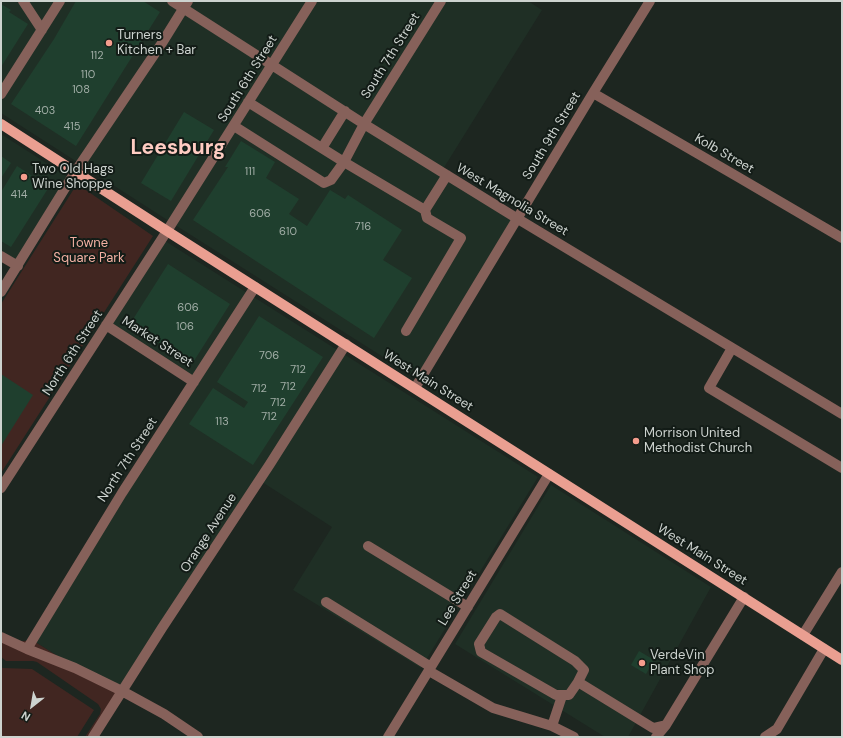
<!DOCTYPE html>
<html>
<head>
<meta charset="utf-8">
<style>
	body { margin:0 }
	#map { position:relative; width:843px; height:738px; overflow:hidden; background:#1d2620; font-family:"DM Sans",sans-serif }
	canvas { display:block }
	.frame { position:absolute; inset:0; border:2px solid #cdd3cf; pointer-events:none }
	.north { position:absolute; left:12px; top:686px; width:40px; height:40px; -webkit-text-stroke:3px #131c17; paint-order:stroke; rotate:211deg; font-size:11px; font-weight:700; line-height:16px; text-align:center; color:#cdd3cf }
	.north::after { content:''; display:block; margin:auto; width:14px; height:18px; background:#cdd3cf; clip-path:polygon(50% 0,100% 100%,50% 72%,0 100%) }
</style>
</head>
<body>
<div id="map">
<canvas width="843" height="738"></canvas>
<div class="frame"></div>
<div class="north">N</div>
</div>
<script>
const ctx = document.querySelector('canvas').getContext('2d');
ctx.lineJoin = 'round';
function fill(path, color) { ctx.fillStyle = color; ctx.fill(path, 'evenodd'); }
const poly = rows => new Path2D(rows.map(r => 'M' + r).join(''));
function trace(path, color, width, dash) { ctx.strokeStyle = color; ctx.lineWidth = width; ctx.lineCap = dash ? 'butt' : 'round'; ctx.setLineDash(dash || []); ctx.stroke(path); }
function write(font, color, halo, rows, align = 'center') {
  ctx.font = font + ' "DM Sans",sans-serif'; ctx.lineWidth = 4; ctx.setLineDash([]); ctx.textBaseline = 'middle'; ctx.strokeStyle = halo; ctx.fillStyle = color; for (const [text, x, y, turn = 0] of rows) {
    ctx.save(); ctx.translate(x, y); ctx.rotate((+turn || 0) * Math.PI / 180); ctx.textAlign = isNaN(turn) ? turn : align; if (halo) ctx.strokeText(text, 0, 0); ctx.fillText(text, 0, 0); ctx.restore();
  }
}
const built = poly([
	[1,1,528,1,542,10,440,174,518,223,421,381,172,223,1,113],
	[1,134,71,179,15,266,1,257],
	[162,239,538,477,421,668,293,590,332,527,259,480,120,695,32,640,189,382,109,328],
	[551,485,711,587,628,737,605,737,455,644]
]);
const green = poly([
	[77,184,153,236,1,473,1,304],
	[1,640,8,643,32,640,120,695,92,737,85,737,100,714,101,709,98,704,37,662,33,661,6,661,1,657],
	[1,667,3,668,32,669,94,710,77,737,1,737]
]);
const building = poly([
	[76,1,143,1,160,12,76,146,11,104,54,39],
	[1,4,11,10,9,12,28,24,1,67],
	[184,112,214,130,171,201,141,183],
	[241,141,275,162,266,178,299,199,289,214,307,226,330,190,345,199,348,195,402,230,383,260,412,278,374,338,193,220,228,167,225,167],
	[1,156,11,163,1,178],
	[17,166,49,187,11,247,1,241,1,192],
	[168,264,230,304,192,364,130,324],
	[259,316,323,357,253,465,189,424,213,388,244,408,248,402,217,382],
	[1,374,33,395,1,446],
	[639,651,654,660,646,674,631,665]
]);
const minor = poly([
	[23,1,42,30],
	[172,1,364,124,518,219,842,414],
	[593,93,738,177,842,238],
	[1,94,60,1],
	[234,126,324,183,331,180,344,162,248,102],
	[322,148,345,111],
	[425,210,344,162,364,124,441,1],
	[1,256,18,266],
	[1,292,75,172,162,43,188,1],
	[106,325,194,382],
	[406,331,461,238,427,218,425,210,447,175],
	[732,348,709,388,842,468],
	[415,388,593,93,650,1],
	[1,488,167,231,312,1],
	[368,546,468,607],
	[326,602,431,667],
	[803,635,842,572],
	[1,637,27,649,75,668,122,691,164,714,198,737],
	[27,649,122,493,255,287],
	[429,671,493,708,552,726,574,737],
	[578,682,569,695,556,695,481,652,479,644,496,617,500,614,575,661,584,670,578,682,653,728,666,725,744,597],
	[552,726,562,696],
	[93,737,162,628,270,464,346,344],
	[388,737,549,474],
	[656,737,666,725],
	[765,737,777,729,824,649]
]);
const major = poly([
	[1,124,167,231,842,660]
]);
const markers = [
	[109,43,4,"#f59d8d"],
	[24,177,4,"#f59d8d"],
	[636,441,4,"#f59d8d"],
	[642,663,4,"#f59d8d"]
];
const numberNames = [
	["112",97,56],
	["110",88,75],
	["108",81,90],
	["403",45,111],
	["415",72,127],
	["111",250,172],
	["414",19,195],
	["606",260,214],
	["716",363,227],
	["610",288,232],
	["606",188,308],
	["106",185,327],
	["706",269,356],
	["712",298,370],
	["712",288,387],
	["712",259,389],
	["712",278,403],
	["712",269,417],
	["113",222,422]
];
const poiNames = [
	["Turners",117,36],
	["Kitchen + Bar",117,51],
	["Two Old Hags",32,170],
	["Wine Shoppe",32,185],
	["Morrison United",644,434],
	["Methodist Church",644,449],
	["VerdeVin",650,656],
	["Plant Shop",650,671]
];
const streetNames = [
	["South 7th Street",391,56,-58],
	["South 6th Street",248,79,-58],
	["South 9th Street",552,136,-59],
	["Kolb Street",724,154,30],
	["West Magnolia Street",512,200,31],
	["Market Street",157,342,33],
	["North 6th Street",73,353,-57],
	["West Main Street",428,381,32],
	["North 7th Street",128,460,-57],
	["Orange Avenue",209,533,-57],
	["West Main Street",702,555,32],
	["Lee Street",458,598,-59]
];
const parkNames = [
	["Towne",89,244],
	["Square Park",89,259]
];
const townNames = [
	["Leesburg",178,148]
];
fill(built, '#1f2f25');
fill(green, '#412621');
fill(building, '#1f3f2e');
trace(minor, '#86615a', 10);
trace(major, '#ea9f91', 10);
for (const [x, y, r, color] of markers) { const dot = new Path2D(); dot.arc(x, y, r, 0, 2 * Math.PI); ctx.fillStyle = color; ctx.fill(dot); trace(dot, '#131c17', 1.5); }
write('11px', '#a2aea7', null, numberNames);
write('13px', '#cdd3cf', '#131c17', poiNames, 'left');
write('13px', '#cdd3cf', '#131c17', streetNames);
write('13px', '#f1afa2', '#131c17', parkNames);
write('bold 21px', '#ffccc2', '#131c17', townNames);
</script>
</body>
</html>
